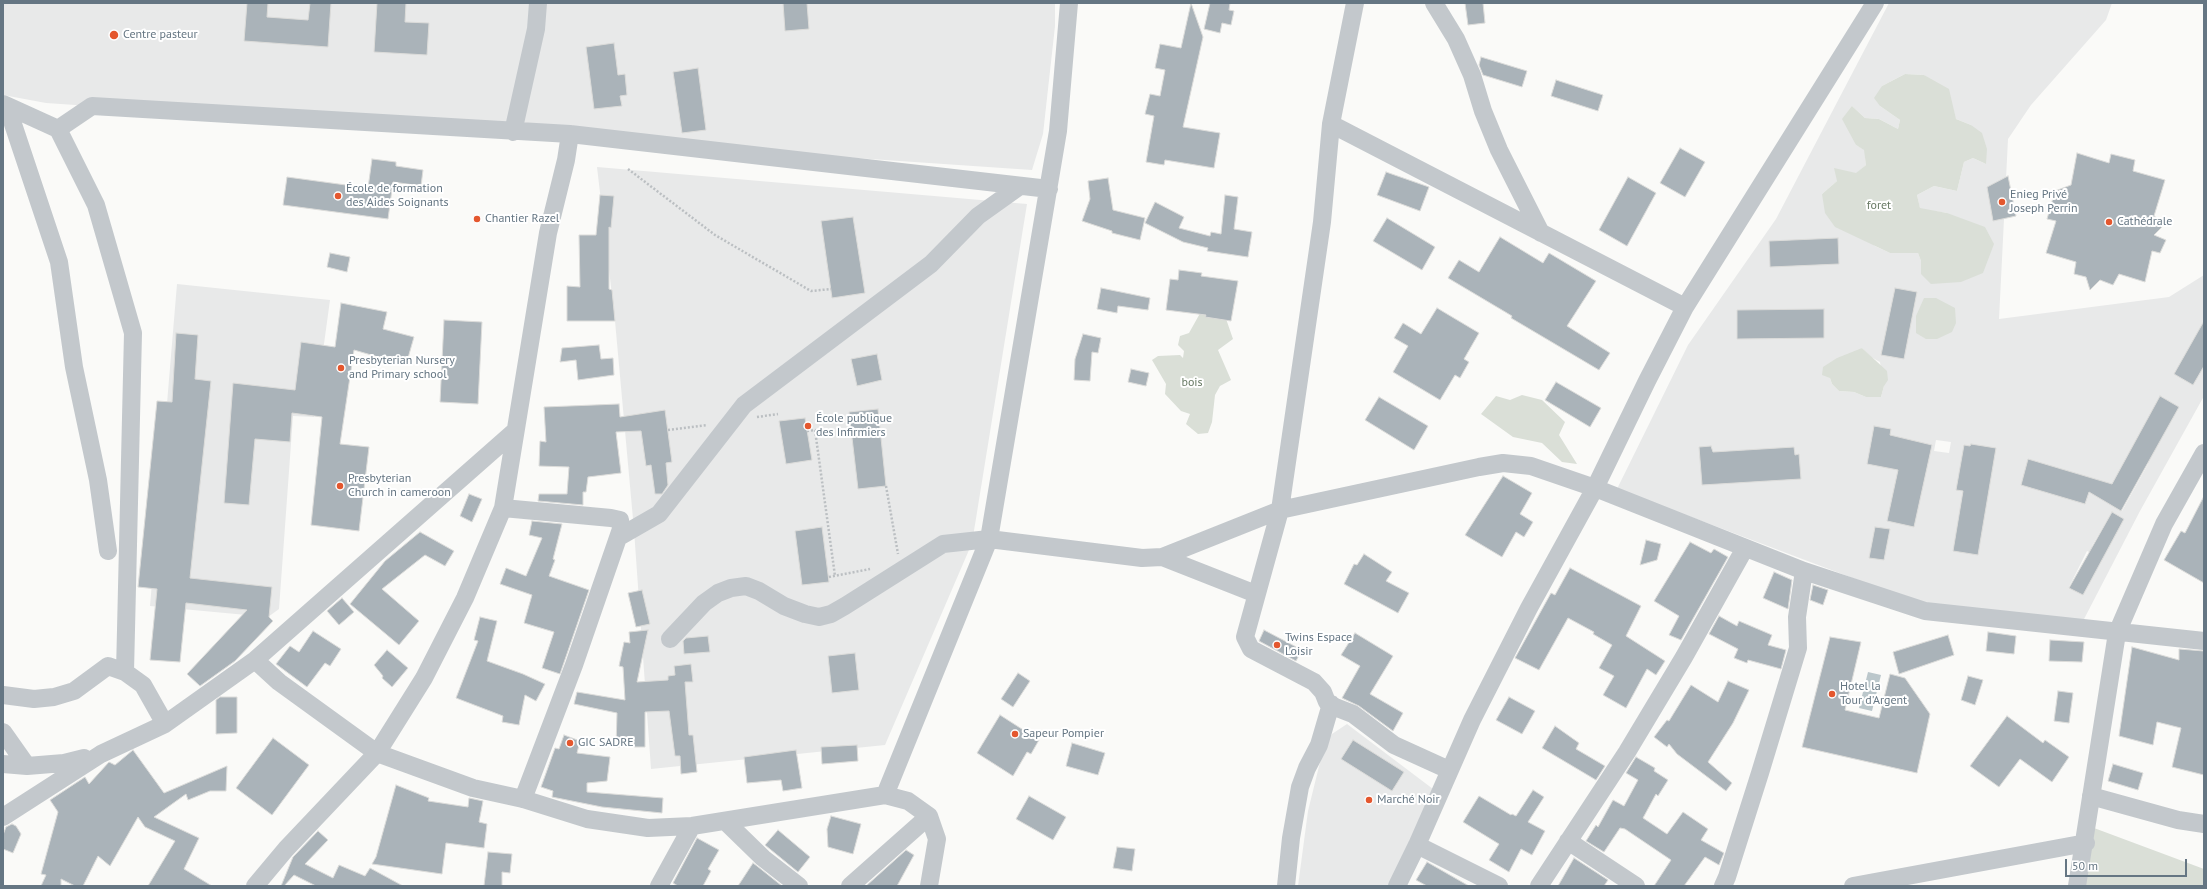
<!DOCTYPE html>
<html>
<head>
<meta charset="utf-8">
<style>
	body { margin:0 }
	#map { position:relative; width:2207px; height:889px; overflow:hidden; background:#fafaf8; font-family:"PT Sans",sans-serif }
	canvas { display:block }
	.frame { position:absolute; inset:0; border:4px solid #657683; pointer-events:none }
	.scale { position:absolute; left:2065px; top:859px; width:122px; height:18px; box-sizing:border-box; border:2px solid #657683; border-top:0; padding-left:5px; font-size:12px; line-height:14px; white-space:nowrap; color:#657683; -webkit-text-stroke:3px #fff; paint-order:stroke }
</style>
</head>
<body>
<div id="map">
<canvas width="2207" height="889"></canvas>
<div class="frame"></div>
<div class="scale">50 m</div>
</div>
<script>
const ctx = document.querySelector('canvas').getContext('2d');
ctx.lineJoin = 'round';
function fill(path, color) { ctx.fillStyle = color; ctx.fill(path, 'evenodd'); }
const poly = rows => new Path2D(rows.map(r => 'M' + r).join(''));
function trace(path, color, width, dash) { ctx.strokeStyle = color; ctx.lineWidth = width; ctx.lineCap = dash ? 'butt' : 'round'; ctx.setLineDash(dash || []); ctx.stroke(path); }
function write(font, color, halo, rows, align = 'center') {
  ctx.font = font + ' "PT Sans",sans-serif'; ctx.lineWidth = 4; ctx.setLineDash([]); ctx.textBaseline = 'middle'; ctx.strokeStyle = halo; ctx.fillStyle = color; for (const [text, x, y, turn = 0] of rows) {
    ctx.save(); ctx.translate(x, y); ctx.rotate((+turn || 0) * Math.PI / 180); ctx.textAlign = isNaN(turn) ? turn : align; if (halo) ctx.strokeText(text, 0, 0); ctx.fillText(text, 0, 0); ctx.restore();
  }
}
const built = poly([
	[3,3,1055,3,1055,26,1043,134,1032,170,46,103,3,95],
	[1889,3,2112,3,2106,20,2031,105,2008,139,1999,319,2169,297,2204,275,2204,396,2140,511,2083,621,1924,605,1617,489,1688,345,1776,219],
	[1905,74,1924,75,1956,119,1971,125,1986,164,1973,158,1964,162,1957,191,1934,186,1917,195,1920,209,1947,213,1921,274,1921,261,1918,253,1890,253,1875,246,1822,194,1837,181,1857,173,1866,165,1865,150,1856,145,1852,106,1865,118,1879,119,1898,129,1900,120,1880,106,1882,86],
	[1838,239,1839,264,1770,267,1769,241],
	[1895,288,1917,293,1904,359,1882,355],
	[1824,309,1824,338,1738,339],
	[1862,348,1871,357,1880,362,1884,386,1881,397,1866,397,1854,392,1839,391,1832,384,1830,378],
	[1874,426,1891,429,1884,467,1867,464],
	[1905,439,1932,445,1914,527,1887,521],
	[1936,440,1951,442,1949,453,1934,451],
	[1971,444,1996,448,1978,555,1953,550,1963,491,1956,489,1959,474,1965,476],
	[1711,446,1713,452,1794,447,1795,455,1799,455,1801,479,1703,485,1699,448],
	[2129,454,2148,464,2122,511,2103,500],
	[2029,459,2085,504,2021,484],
	[2112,512,2124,519,2104,553,2092,546],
	[1875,527,1890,530,1884,560,1869,557],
	[2087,551,2101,558,2083,594,2069,587],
	[597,167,1027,204,972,543,885,745,651,769,634,530,615,321],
	[177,284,330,300,314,417,293,416,279,609,268,617,150,606],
	[1347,724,1433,789,1391,886,1298,886,1308,811,1323,750,1332,734]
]);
const green = poly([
	[1905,74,1924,75,1949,89,1956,119,1971,125,1982,133,1987,149,1986,164,1973,158,1964,162,1957,191,1934,186,1917,195,1920,208,1947,213,1985,227,1994,244,1983,273,1961,282,1931,284,1921,274,1921,261,1918,253,1890,253,1835,227,1825,213,1822,194,1837,181,1834,168,1856,173,1866,165,1864,150,1856,145,1842,119,1852,106,1865,118,1879,119,1898,129,1900,120,1880,106,1874,98,1882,86],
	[1924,298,1936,298,1955,308,1956,323,1952,332,1937,339,1926,339,1916,333,1916,316],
	[1203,308,1224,313,1233,339,1218,350,1231,380,1220,386,1215,395,1212,422,1208,433,1198,434,1186,424,1190,414,1181,411,1165,394,1166,384,1152,360,1158,356,1180,355,1183,358,1184,351,1178,345,1180,336,1189,333],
	[1862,348,1887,371,1888,380,1884,386,1881,397,1866,397,1854,392,1839,391,1832,384,1830,378,1822,375,1823,367,1837,358],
	[1522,395,1542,400,1565,422,1559,435,1577,464,1562,462,1542,443,1513,437,1481,414,1496,396,1510,400],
	[2094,828,2204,869,2204,886,2083,886]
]);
const water = poly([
	[1868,672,1881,675,1872,711,1859,708]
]);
const building = poly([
	[247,3,268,3,267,17,308,20,310,3,331,3,328,47,244,41,247,3],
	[377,3,406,3,405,22,429,23,427,55,374,52,377,3],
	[783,3,807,3,809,29,785,31,783,3],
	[1191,3,1203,37,1183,127,1220,133,1214,168,1165,160,1164,165,1146,162,1154,116,1145,114,1150,94,1160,96,1165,70,1155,68,1160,44,1181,48,1191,3],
	[1210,3,1230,3,1229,10,1234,11,1231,25,1222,23,1220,33,1204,29,1210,3],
	[1465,3,1483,3,1485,23,1468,25,1465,3],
	[614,43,618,75,625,74,627,95,620,96,622,106,594,109,586,47,614,43],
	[1481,57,1527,71,1522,87,1483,75,1479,65,1481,57],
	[698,68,706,130,682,133,673,72,698,68],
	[1556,80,1603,95,1598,111,1551,96,1556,80],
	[1680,148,1705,162,1685,197,1660,183,1680,148],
	[2077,153,2109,163,2111,154,2135,160,2133,171,2165,180,2154,216,2165,224,2154,235,2166,240,2160,253,2152,251,2145,282,2119,274,2113,285,2100,280,2090,290,2086,277,2074,274,2076,262,2046,253,2056,221,2047,219,2055,191,2071,185,2077,153],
	[372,159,396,162,396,166,423,170,421,186,393,182,388,219,283,205,287,177,368,188,372,159],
	[1386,172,1429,187,1420,211,1377,195,1386,172],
	[2008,176,2016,216,1993,221,1987,187,2008,176],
	[1628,177,1656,193,1627,246,1599,230,1628,177],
	[1108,178,1113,210,1145,218,1140,240,1112,233,1112,231,1082,221,1090,199,1088,181,1108,178],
	[600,195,614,196,611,228,609,227,609,289,612,290,615,321,567,321,567,286,580,287,579,235,596,235,600,195],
	[1225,195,1238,197,1234,229,1252,232,1248,257,1207,251,1208,248,1183,242,1145,223,1155,202,1184,217,1179,228,1210,236,1211,232,1221,234,1225,195],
	[853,217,865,293,832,298,821,221,853,217],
	[1387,218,1435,247,1422,270,1373,241,1387,218],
	[1500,237,1543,263,1549,253,1596,281,1567,326,1610,353,1599,370,1511,318,1512,316,1448,278,1459,260,1479,272,1500,237],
	[1838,238,1839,264,1770,267,1769,241,1838,238],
	[330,253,350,257,347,272,327,267,330,253],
	[1179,270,1202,273,1201,276,1238,281,1231,321,1205,317,1206,315,1166,310,1170,279,1178,280,1179,270],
	[1101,288,1150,298,1148,310,1118,306,1117,313,1097,309,1101,288],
	[1895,288,1917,292,1904,359,1881,355,1895,288],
	[341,303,387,312,383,329,414,337,406,365,354,350,340,444,369,447,359,531,311,525,322,417,292,413,290,442,255,439,249,505,224,503,233,383,295,390,301,342,335,347,341,303],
	[1437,308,1479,333,1464,359,1469,362,1460,378,1455,375,1440,400,1393,372,1408,346,1394,338,1403,323,1421,334,1437,308],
	[1824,309,1824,338,1737,339,1737,310,1824,309],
	[444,320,482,322,478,404,440,402,444,320],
	[2204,321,2204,366,2193,385,2174,374,2204,321],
	[176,333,198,335,195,379,211,381,190,578,272,587,269,617,273,621,235,661,200,686,187,674,247,610,186,603,180,662,150,660,157,589,138,587,157,401,172,402,176,333],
	[1083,334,1101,338,1098,353,1092,352,1090,381,1074,380,1075,359,1083,334],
	[599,345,601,359,613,358,614,375,578,380,576,360,560,362,562,348,599,345],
	[877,354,882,380,857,386,851,359,877,354],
	[1131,369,1149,373,1146,386,1128,382,1131,369],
	[1556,382,1601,408,1590,427,1545,400,1556,382],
	[2160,396,2179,407,2121,511,2089,492,2085,504,2021,485,2028,459,2112,484,2160,396],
	[1379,397,1428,426,1414,450,1365,420,1379,397],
	[619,404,620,417,665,410,672,462,666,463,668,485,662,494,655,494,651,465,646,466,641,431,616,432,621,473,588,477,586,492,583,492,583,505,538,501,539,494,567,494,569,467,539,466,540,441,546,442,544,407,619,404],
	[878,409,886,486,858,489,849,412,878,409],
	[805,418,812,460,786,464,779,421,805,418],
	[1874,426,1891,429,1890,435,1932,445,1914,527,1887,521,1898,470,1867,464,1874,426],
	[1971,444,1996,448,1978,555,1953,551,1963,491,1956,490,1964,445,1970,446,1971,444],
	[1711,446,1713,452,1794,447,1795,455,1799,454,1801,479,1702,485,1699,447,1711,446],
	[1503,476,1532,493,1520,514,1533,522,1524,537,1516,532,1502,557,1465,535,1503,476],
	[469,494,482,499,472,522,460,516,469,494],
	[2204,496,2204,583,2164,560,2181,531,2185,533,2204,496],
	[2112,512,2124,519,2083,595,2069,588,2112,512],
	[532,521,562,524,553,559,555,560,549,576,589,590,560,674,542,668,554,632,524,623,532,595,500,584,506,568,526,576,542,538,529,535,532,521],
	[822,527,829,582,802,585,795,531,822,527],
	[1875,527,1890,529,1884,560,1869,558,1875,527],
	[420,532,454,551,445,566,425,555,382,589,419,621,399,645,350,604,385,561,420,532],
	[1646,540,1661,544,1657,560,1640,565,1646,540],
	[1690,542,1711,553,1714,549,1728,557,1681,640,1669,635,1679,616,1654,601,1690,542],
	[1364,554,1392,572,1386,581,1409,593,1398,613,1344,584,1354,564,1357,565,1364,554],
	[1570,568,1641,606,1626,636,1665,661,1656,675,1647,669,1626,708,1603,695,1614,676,1599,668,1612,645,1593,634,1594,632,1568,618,1539,670,1515,658,1551,593,1555,595,1570,568],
	[1774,572,1792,580,1788,609,1763,598,1774,572],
	[1813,585,1828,590,1823,605,1810,600,1813,585],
	[642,590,650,624,636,627,628,593,642,590],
	[342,598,354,612,339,625,327,611,342,598],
	[1719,616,1737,626,1739,621,1772,635,1768,645,1786,650,1781,669,1748,660,1747,663,1734,658,1738,649,1709,634,1719,616],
	[480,617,497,621,487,661,523,674,545,684,536,701,525,695,519,725,502,722,503,716,456,698,478,641,474,640,480,617],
	[648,630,637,682,668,680,668,676,675,675,674,666,691,664,693,682,685,682,689,735,693,735,697,772,681,774,680,756,675,756,669,711,645,712,645,747,616,747,617,713,574,704,577,692,625,700,623,667,619,666,624,642,630,643,629,632,648,630],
	[1264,630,1302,650,1296,661,1259,641,1264,630],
	[313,631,341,649,330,666,325,663,307,687,276,664,290,646,299,652,313,631],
	[1988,632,2016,636,2014,654,1986,651,1988,632],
	[1355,633,1393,656,1370,694,1403,713,1393,731,1359,706,1342,698,1360,666,1341,655,1355,633],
	[1948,635,1954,655,1899,674,1893,652,1948,635],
	[708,636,710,652,684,654,683,641,686,638,708,636],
	[1830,637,1861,642,1845,710,1879,718,1890,674,1905,678,1930,714,1917,773,1802,747,1830,637],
	[2050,640,2084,642,2082,662,2049,661,2050,640],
	[2132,647,2179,660,2179,649,2204,651,2204,775,2172,767,2181,728,2157,722,2153,745,2119,736,2132,647],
	[387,650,408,668,392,687,382,678,383,676,374,665,387,650],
	[855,653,859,690,832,693,828,656,855,653],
	[1018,673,1030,681,1013,707,1001,699,1018,673],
	[1968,676,1983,680,1975,705,1961,700,1968,676],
	[1728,681,1749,690,1733,723,1708,762,1732,783,1726,791,1677,754,1669,744,1667,747,1654,737,1667,720,1669,721,1691,685,1718,702,1728,681],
	[2058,691,2073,693,2069,723,2054,721,2058,691],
	[220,697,237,697,237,733,216,734,216,700,220,697],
	[1509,697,1535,711,1522,734,1496,720,1509,697],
	[1000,715,1039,740,1031,754,1027,752,1013,776,977,753,1000,715],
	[2007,716,2043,743,2045,740,2069,757,2052,782,2020,759,1999,787,1970,766,2007,716],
	[1555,726,1579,743,1576,749,1605,766,1596,780,1542,748,1555,726],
	[564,735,580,741,577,753,610,757,607,781,587,783,587,792,663,798,662,813,602,807,552,797,553,791,541,787,555,748,559,749,564,735],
	[273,738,309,765,272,815,236,788,273,738],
	[1353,740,1404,772,1392,791,1341,759,1353,740],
	[1072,743,1105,753,1098,775,1066,766,1072,743],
	[857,745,858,761,822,764,821,747,857,745],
	[133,750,164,793,227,766,226,791,210,791,188,800,186,794,154,817,199,838,184,869,212,886,148,886,175,841,145,827,138,817,110,866,98,856,83,886,75,886,61,879,61,886,41,886,46,875,41,874,58,812,50,800,85,777,89,784,109,762,115,765,133,750],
	[796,750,802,788,783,791,781,780,747,783,744,757,796,750],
	[1636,757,1655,768,1654,771,1668,780,1658,796,1656,794,1643,818,1667,834,1683,812,1708,829,1701,840,1724,853,1719,865,1705,857,1684,886,1654,886,1671,860,1625,829,1620,828,1604,852,1586,841,1596,825,1598,827,1613,800,1624,806,1638,780,1626,773,1636,757],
	[2113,764,2143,773,2138,790,2108,781,2113,764],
	[396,785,429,798,428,801,468,807,469,798,483,801,479,822,487,824,484,848,446,843,442,874,372,864,376,857,396,785],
	[1533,790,1544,797,1528,822,1545,831,1532,855,1521,849,1509,872,1489,860,1499,844,1463,822,1479,796,1511,815,1512,814,1516,816,1533,790],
	[1029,796,1066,817,1053,840,1016,819,1029,796],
	[831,816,861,824,853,854,828,847,827,829,831,816],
	[12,824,16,826,21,834,13,853,3,849,3,835,6,827,12,824],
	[778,830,810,857,798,872,765,845,778,830],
	[318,831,328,840,305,864,333,878,339,865,365,876,370,868,403,886,316,886,294,875,284,886,281,886,293,857,318,831],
	[697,838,719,850,708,869,711,871,703,886,678,886,673,883,697,838],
	[1117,847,1135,849,1132,871,1113,868,1117,847],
	[906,850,914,855,897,886,866,886,906,850],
	[488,852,512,854,510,873,502,872,502,886,484,886,488,852],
	[1574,858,1608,880,1604,886,1558,886,1574,858],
	[1427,862,1469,886,1427,886,1416,880,1427,862],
	[753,863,757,866,782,886,738,886,753,863]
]);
const path = poly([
	[628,169,715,235,811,291,831,289],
	[757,417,778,414],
	[668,430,707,425],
	[807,431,815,430,835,576],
	[886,486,898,554],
	[829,577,870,569]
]);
const minor = poly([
	[1355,3,1331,124,1322,222,1280,510,1245,637,1251,649,1314,682,1323,692,1327,702,1335,707,1353,714,1394,745,1449,770],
	[1434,3,1456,39,1472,75,1483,111,1499,150,1541,233],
	[3,104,58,129,96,205,133,333,125,672],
	[7,106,59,262,74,367,98,480,108,551],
	[1331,124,1685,307],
	[58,129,92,106,570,134,1049,189],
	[513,132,536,29,538,3],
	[503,508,611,518,620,520,621,529,574,665,523,799],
	[619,537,659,514,744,405,931,264,978,216,1020,186],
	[1162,557,1256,594],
	[670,639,704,603,718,593,731,588,746,586,759,591,784,606,805,614,819,617,831,614,845,606,943,544,989,539,1142,558,1162,557,1280,510,1479,467,1503,463,1531,466,1595,488,1804,571,1925,611,2204,641],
	[255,660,279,682,377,753,473,788,523,799,587,819,648,828,692,826,885,795,908,801,929,816,937,839,929,886],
	[3,695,34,699,54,697,74,691,108,666,125,672,143,685,165,724],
	[3,732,27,766],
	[3,764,27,766,64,763,84,758],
	[885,795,989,539,1058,131,1069,3],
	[2091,796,2178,820,2204,824],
	[3,817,101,754,165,724,255,660,515,431],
	[725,821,763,858,799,886],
	[1568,841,1636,886],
	[1417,845,1499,886],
	[255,886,286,849,377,753,424,678,465,598,503,508,548,233,566,160,570,134],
	[659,886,692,826],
	[850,886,929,816],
	[1286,886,1291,838,1300,787,1307,768,1319,745,1331,704],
	[1397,886,1417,845,1472,720,1529,608,1595,488,1647,381,1685,307,1875,3],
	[1539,886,1627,752,1684,657,1745,548],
	[1723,886,1727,877,1760,773,1798,648,1797,617,1804,571],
	[1853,886,2086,843],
	[2077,886,2117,633,2164,524,2204,453]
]);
const markers = [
	[114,35,5,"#e4572e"],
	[338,196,4,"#e4572e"],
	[2002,202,4,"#e4572e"],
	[477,219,4,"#e4572e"],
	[2109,222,4,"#e4572e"],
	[341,368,4,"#e4572e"],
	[808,426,4,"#e4572e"],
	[340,486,4,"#e4572e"],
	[1277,645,4,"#e4572e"],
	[1832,694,4,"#e4572e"],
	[1015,734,4,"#e4572e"],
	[570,743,4,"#e4572e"],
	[1369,800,4,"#e4572e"]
];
const poiNames = [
	["Centre pasteur",123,35],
	["École de formation",346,189],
	["des Aides Soignants",346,203],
	["Enieg Privé",2010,195],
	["Joseph Perrin",2010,209],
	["Chantier Razel",485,219],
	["Cathédrale",2117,222],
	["Presbyterian Nursery",349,361],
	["and Primary school",349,375],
	["École publique",816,419],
	["des Infirmiers",816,433],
	["Presbyterian",348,479],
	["Church in cameroon",348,493],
	["Twins Espace",1285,638],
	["Loisir",1285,652],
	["Hotel la",1840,687],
	["Tour d'Argent",1840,701],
	["Sapeur Pompier",1023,734],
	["GIC SADRE",578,743],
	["Marché Noir",1377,800]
];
const parkNames = [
	["foret",1879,206],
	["bois",1192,383]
];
fill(built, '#e8e9e9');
fill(green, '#dadfd7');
fill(water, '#bbc7cb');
fill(building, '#aab3b9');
trace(building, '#dcdcda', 1);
trace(path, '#bbbfc2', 2.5, [2, 2]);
trace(minor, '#c3c8cc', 18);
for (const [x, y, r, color] of markers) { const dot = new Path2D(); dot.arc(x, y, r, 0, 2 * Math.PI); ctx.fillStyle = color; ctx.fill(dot); trace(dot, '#fff', 1.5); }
write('12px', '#657683', '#fff', poiNames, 'left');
write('12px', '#687a64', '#fff', parkNames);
</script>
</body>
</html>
